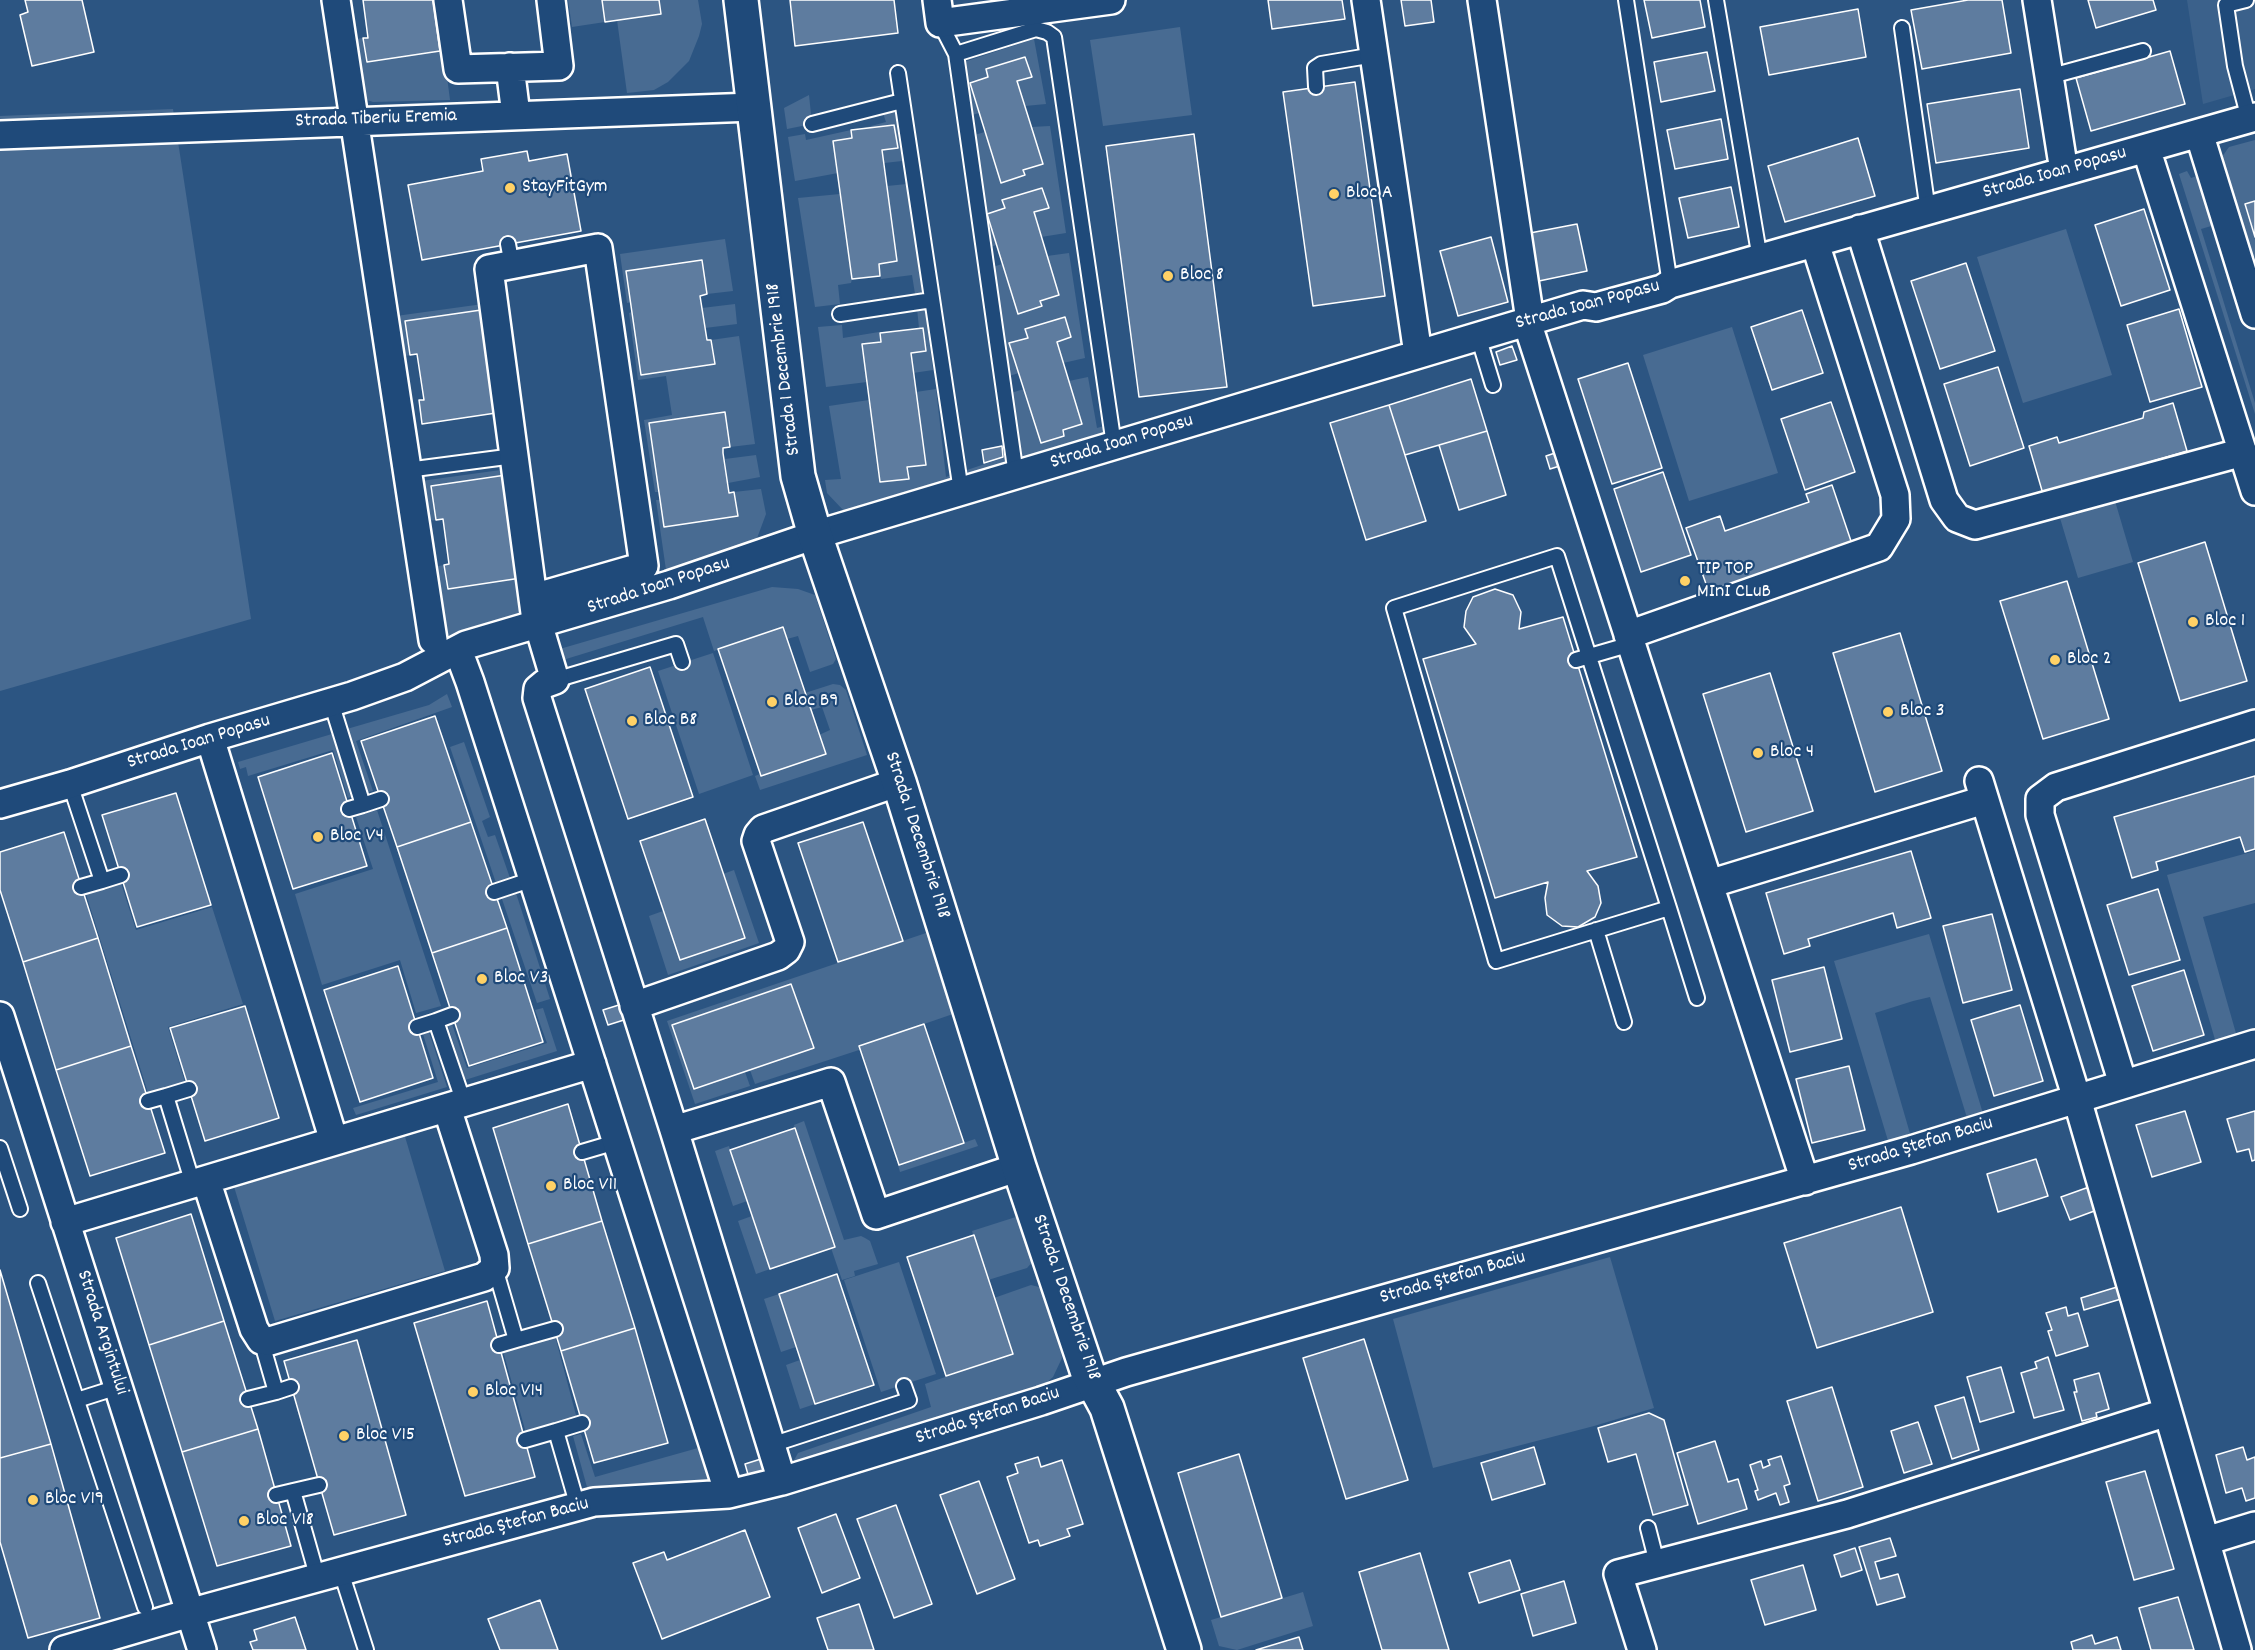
<!DOCTYPE html>
<html>
<head>
<meta charset="utf-8">
<style>
	body { margin:0 }
	canvas { display:block; background:#2c5582 }
</style>
</head>
<body>
<canvas width="2255" height="1650"></canvas>
<script>
const ctx = document.querySelector('canvas').getContext('2d');
ctx.lineJoin = 'round';
function fill(path, color) { ctx.fillStyle = color; ctx.fill(path, 'evenodd'); }
const poly = rows => new Path2D(rows.map(r => 'M' + r).join(''));
function trace(path, color, width, dash) { ctx.strokeStyle = color; ctx.lineWidth = width; ctx.lineCap = dash ? 'butt' : 'round'; ctx.setLineDash(dash || []); ctx.stroke(path); }
function write(font, color, halo, rows, align = 'center') {
  ctx.font = font + ' Dekko,sans-serif'; ctx.lineWidth = 4.5; ctx.setLineDash([]); ctx.textBaseline = 'middle'; ctx.strokeStyle = halo; ctx.fillStyle = color; for (const [text, x, y, turn = 0] of rows) {
    ctx.save(); ctx.translate(x, y); ctx.rotate((+turn || 0) * Math.PI / 180); ctx.textAlign = isNaN(turn) ? turn : align; if (halo) ctx.strokeText(text, 0, 0); ctx.fillText(text, 0, 0); ctx.restore();
  }
}
const built = poly([
	[2187,0,2255,0,2255,89,2203,104]
]);
const green = poly([
	[568,0,602,0,605,22,572,27],
	[659,0,698,0,702,24,699,36,689,61,668,82,654,90,627,93,617,20,661,14],
	[439,16,450,100,373,102,367,100,363,96,355,39,363,38,367,62,440,51,435,17],
	[1180,27,1192,115,1103,126,1090,40],
	[1034,39,1046,104,1025,106,1017,81,1032,77,1025,57,986,69,988,77,970,83,979,113,972,115,964,62],
	[809,95,812,124,787,129,784,108],
	[173,109,251,619,0,691,0,116],
	[891,112,895,113,902,161,884,163,882,150,898,148,894,125,860,129,886,122,883,113],
	[1050,126,1066,233,1041,237,1034,212,1048,208,1042,188,1003,200,1005,208,987,214,997,245,990,247,974,135,985,132,1001,183,1024,175,1023,170,1031,127],
	[851,130,852,138,838,173,795,181,788,137,805,134,806,140],
	[2255,140,2255,201,2245,205,2255,238,2255,257,2247,260,2217,164,2229,147],
	[2187,171,2191,178,2200,175,2218,224,2201,229,2255,403,2255,414,2179,174],
	[907,184,923,299,916,300,912,275,881,279,879,264,897,261,887,186],
	[840,194,852,279,851,283,838,285,840,304,815,307,798,198],
	[2066,229,2112,375,2023,403,1977,257],
	[725,239,733,291,707,294,702,260,631,302,627,303,620,254],
	[1069,253,1085,358,1063,363,1057,342,1071,337,1065,318,1028,338,1010,343,1019,373,1009,376,993,267,1002,264,1018,314,1041,306,1040,301,1059,295,1047,256],
	[483,304,481,310,405,321,410,355,402,357,396,316],
	[735,304,737,324,705,328,702,308],
	[917,308,925,308,933,370,913,373,911,353,926,351,923,328,919,328],
	[632,312,715,364,711,340,739,336,755,444,730,447,725,412,659,492,655,492,644,420,672,415,666,376,638,380,629,313],
	[842,325,843,338,879,332,881,342,862,345,867,382,826,387,818,327],
	[1732,327,1778,473,1689,501,1643,355],
	[1088,377,1097,428,1111,424,1112,430,865,508,844,511,827,493,825,480,841,479,829,406,869,400,880,482,908,479,907,467,926,465,916,392,936,389,946,477,1018,453,1011,393,1024,389,1041,443,1064,436,1063,430,1082,424,1069,381],
	[756,455,760,477,728,483,725,459],
	[508,469,506,475,431,486,436,520,426,521,421,481],
	[761,489,766,514,756,541,729,559,667,577,656,500,660,500,664,527,738,515,734,492],
	[2115,501,2133,562,2078,578,2060,518],
	[517,550,520,550,527,603,522,617,443,637,433,567,444,565,448,589,521,578],
	[772,587,798,589,815,595,836,659,833,664,810,672,798,636,787,639,782,627,714,651,703,617,553,663,546,653],
	[713,653,753,775,699,794,658,671],
	[833,684,840,685,846,690,867,755,760,790,755,776,760,774,761,776,825,754,819,735,830,730,822,707,811,710,805,693],
	[447,694,452,707,356,741,373,791,368,792,347,729,429,705],
	[332,734,351,797,348,798,333,750,248,776,246,767,240,769,238,762],
	[464,742,490,817,482,821,488,837,495,835,510,878,496,883,450,747],
	[377,810,441,1006,416,1013,400,960,322,985,295,894,373,869,356,817],
	[2255,851,2255,903,2203,917,2237,1037,2216,1043,2167,875],
	[734,870,759,943,668,975,649,916,663,911,680,960,744,938,723,874],
	[121,883,136,930,212,907,243,1004,168,1027,185,1082,148,1093,86,894],
	[515,890,550,999,537,1003,501,896],
	[926,933,953,1014,860,1046,861,1049,859,1050,755,1084,750,1070,813,1048,791,984,673,1025,694,1089,745,1072,750,1086,695,1104,667,1021],
	[1929,934,1984,1117,1968,1121,1930,997,1913,1001,1875,1013,1911,1137,1889,1144,1834,961],
	[543,1008,557,1051,465,1080,448,1026,452,1024,467,1068,547,1043,535,1010],
	[429,1032,447,1087,356,1115,353,1108,438,1082,423,1034],
	[804,1121,844,1240,861,1236,865,1238,870,1241,878,1264,854,1271,855,1276,842,1280,831,1248,834,1247,794,1125],
	[403,1130,445,1271,275,1321,232,1180],
	[975,1139,978,1146,900,1172,898,1165],
	[729,1146,747,1201,733,1206,715,1151],
	[752,1216,770,1269,756,1274,738,1221],
	[1019,1216,1034,1260,1027,1268,988,1280,972,1231],
	[1610,1257,1654,1408,1594,1426,1433,1468,1393,1319],
	[899,1262,936,1374,881,1392,844,1280],
	[1031,1285,1043,1288,1057,1332,1062,1358,1053,1377,1026,1400,787,1473,798,1453,931,1407,925,1384,1012,1354,994,1298],
	[779,1294,796,1347,781,1352,764,1299],
	[555,1336,577,1419,526,1433,503,1351],
	[800,1360,815,1404,800,1409,786,1365],
	[700,1425,718,1482,590,1498,573,1436,581,1434,595,1477,698,1448,690,1427],
	[1303,1592,1313,1626,1237,1650,1219,1646,1211,1620]
]);
const building = poly([
	[25,0,82,0,94,52,32,66,20,15,28,12,25,0],
	[363,0,433,0,440,51,367,62,363,38,368,38,363,0],
	[602,0,659,0,661,14,605,22,602,0],
	[790,0,894,0,898,33,795,46,790,0],
	[1268,0,1342,0,1345,19,1272,29,1268,0],
	[1401,0,1431,0,1434,22,1405,26,1401,0],
	[1644,0,1700,0,1705,27,1652,38,1644,0],
	[1968,0,2002,0,2011,53,1922,69,1911,10,1968,0],
	[2088,0,2153,0,2156,10,2096,28,2088,0],
	[1858,9,1866,57,1769,75,1760,27,1858,9],
	[2170,51,2185,104,2091,131,2076,78,2170,51],
	[1707,52,1715,91,1661,102,1654,62,1707,52],
	[1025,57,1032,77,1017,81,1043,164,1023,170,1025,175,1001,183,970,83,988,77,986,69,1025,57],
	[1355,82,1385,296,1313,306,1283,92,1355,82],
	[2020,89,2029,148,1936,163,1927,104,2020,89],
	[1721,119,1728,159,1675,169,1667,130,1721,119],
	[894,125,898,148,882,150,897,261,879,264,880,276,852,279,833,141,852,138,851,130,894,125],
	[1194,134,1227,387,1139,397,1106,146,1194,134],
	[1858,138,1875,196,1785,222,1768,166,1858,138],
	[527,151,529,161,567,154,581,231,422,260,408,185,483,171,481,159,527,151],
	[1731,187,1739,227,1688,238,1679,198,1731,187],
	[1042,188,1049,208,1034,212,1059,295,1040,301,1042,306,1018,314,987,214,1005,208,1002,200,1042,188],
	[2255,201,2255,237,2245,204,2255,201],
	[2144,209,2170,290,2121,306,2095,225,2144,209],
	[1577,224,1587,271,1539,281,1530,233,1577,224],
	[1491,237,1508,302,1458,316,1440,251,1491,237],
	[702,260,707,294,700,296,707,340,711,340,715,364,641,375,626,271,702,260],
	[1966,263,1995,351,1940,369,1911,281,1966,263],
	[2179,309,2202,387,2150,402,2127,325,2179,309],
	[481,310,496,413,422,424,419,400,424,400,417,354,410,355,405,321,481,310],
	[1802,310,1823,373,1772,390,1751,327,1802,310],
	[1065,317,1071,337,1057,342,1082,424,1063,430,1064,436,1041,443,1009,343,1028,338,1025,329,1065,317],
	[923,328,926,351,911,353,926,465,907,467,909,479,880,482,862,344,881,342,880,333,923,328],
	[1512,346,1517,360,1500,365,1496,352,1512,346],
	[1628,363,1662,468,1612,484,1578,379,1628,363],
	[1998,367,2024,448,1970,466,1944,384,1998,367],
	[1471,379,1487,431,1405,455,1389,405,1471,379],
	[1831,402,1855,472,1805,490,1781,419,1831,402],
	[2173,403,2187,451,2043,494,2029,446,2057,437,2059,443,2143,418,2144,412,2173,403],
	[1389,405,1426,521,1366,540,1330,423,1389,405],
	[725,412,730,447,723,448,723,453,729,493,734,492,738,516,664,527,649,423,725,412],
	[1487,431,1506,495,1459,510,1439,445,1487,431],
	[1002,446,1003,457,984,463,982,450,1002,446],
	[1561,451,1566,464,1550,469,1546,456,1561,451],
	[1663,472,1691,555,1641,572,1614,489,1663,472],
	[506,475,521,578,448,589,444,565,449,564,443,519,436,520,431,486,506,475],
	[1832,485,1852,544,1710,595,1686,528,1720,516,1725,531,1809,502,1806,494,1832,485],
	[2205,542,2247,681,2180,701,2138,563,2205,542],
	[2067,581,2109,719,2043,739,2000,601,2067,581],
	[1495,589,1513,595,1521,612,1519,629,1563,617,1637,857,1587,871,1598,886,1601,903,1595,917,1578,927,1562,926,1547,915,1545,898,1548,882,1495,898,1423,659,1476,644,1464,627,1466,611,1473,597,1495,589],
	[783,627,826,754,761,776,718,649,783,627],
	[1900,633,1942,771,1875,792,1833,653,1900,633],
	[650,667,693,797,628,819,585,689,650,667],
	[1770,673,1813,811,1746,832,1703,694,1770,673],
	[435,716,471,822,397,847,361,741,435,716],
	[332,753,367,866,293,889,258,777,332,753],
	[2255,776,2255,849,2245,852,2240,837,2156,862,2158,870,2132,878,2114,817,2255,776],
	[176,793,211,905,137,927,102,815,176,793],
	[705,819,745,938,680,960,640,841,705,819],
	[471,822,507,928,432,953,397,847,471,822],
	[863,822,903,941,838,962,798,843,863,822],
	[64,832,98,938,23,962,0,890,0,852,64,832],
	[1911,851,1931,918,1897,928,1893,913,1808,939,1810,946,1784,954,1766,893,1911,851],
	[2158,889,2180,960,2129,975,2107,905,2158,889],
	[1992,914,2012,990,1963,1003,1943,926,1992,914],
	[507,928,543,1042,469,1066,432,953,507,928],
	[98,938,131,1046,56,1070,23,962,98,938],
	[398,966,433,1078,360,1102,324,990,398,966],
	[1824,967,1842,1039,1790,1052,1772,980,1824,967],
	[2184,970,2204,1035,2153,1051,2132,986,2184,970],
	[791,984,814,1048,694,1089,672,1025,791,984],
	[622,1004,627,1019,608,1025,603,1010,622,1004],
	[2020,1005,2043,1081,1994,1096,1971,1020,2020,1005],
	[245,1006,279,1118,205,1141,170,1028,245,1006],
	[924,1024,964,1143,899,1165,859,1046,924,1024],
	[131,1046,165,1153,90,1176,56,1070,131,1046],
	[1849,1066,1865,1130,1812,1143,1796,1079,1849,1066],
	[568,1104,602,1221,528,1244,493,1128,568,1104],
	[2185,1111,2201,1162,2152,1177,2136,1125,2185,1111],
	[2255,1111,2255,1160,2252,1161,2249,1149,2237,1152,2227,1119,2255,1111],
	[795,1128,835,1247,770,1269,730,1150,795,1128],
	[2036,1159,2048,1196,1998,1212,1987,1174,2036,1159],
	[2089,1187,2097,1210,2070,1220,2061,1197,2089,1187],
	[1901,1207,1933,1312,1817,1348,1784,1243,1901,1207],
	[191,1214,224,1321,149,1345,116,1238,191,1214],
	[602,1221,635,1328,561,1351,528,1244,602,1221],
	[974,1235,1013,1354,946,1376,907,1257,974,1235],
	[0,1270,51,1444,0,1458,0,1270],
	[837,1274,874,1385,815,1404,779,1294,837,1274],
	[2117,1287,2121,1299,2084,1310,2081,1298,2117,1287],
	[487,1301,535,1477,465,1496,414,1323,487,1301],
	[2066,1307,2068,1316,2078,1313,2088,1346,2056,1356,2048,1331,2052,1330,2046,1313,2066,1307],
	[224,1321,258,1429,182,1452,149,1345,224,1321],
	[635,1328,668,1443,594,1463,561,1351,635,1328],
	[1364,1339,1408,1480,1346,1499,1303,1358,1364,1339],
	[357,1340,406,1515,334,1535,284,1361,357,1340],
	[2048,1357,2064,1410,2034,1418,2021,1373,2037,1368,2035,1362,2048,1357],
	[2001,1367,2014,1412,1980,1422,1967,1377,2001,1367],
	[2099,1373,2109,1409,2096,1413,2097,1417,2082,1421,2074,1392,2077,1392,2074,1380,2099,1373],
	[1832,1387,1863,1487,1818,1501,1787,1401,1832,1387],
	[1964,1397,1979,1450,1952,1459,1935,1406,1964,1397],
	[1649,1413,1664,1420,1688,1505,1653,1515,1636,1454,1608,1462,1598,1428,1649,1413],
	[1918,1422,1932,1464,1904,1473,1891,1431,1918,1422],
	[258,1429,291,1546,217,1566,182,1452,258,1429],
	[1715,1441,1728,1482,1738,1479,1747,1509,1698,1524,1677,1453,1715,1441],
	[51,1444,100,1618,28,1638,0,1542,0,1458,51,1444],
	[1534,1447,1545,1484,1492,1500,1481,1463,1534,1447],
	[2243,1447,2247,1460,2255,1457,2255,1498,2246,1501,2242,1488,2226,1493,2216,1455,2243,1447],
	[1239,1454,1282,1598,1221,1617,1178,1473,1239,1454],
	[1781,1456,1790,1484,1784,1486,1789,1502,1780,1505,1776,1493,1758,1500,1755,1491,1758,1490,1750,1465,1761,1461,1763,1468,1770,1465,1768,1460,1781,1456],
	[1038,1457,1041,1467,1062,1460,1083,1524,1067,1529,1070,1536,1040,1546,1038,1540,1029,1543,1007,1477,1018,1473,1015,1464,1038,1457],
	[764,1458,768,1472,749,1478,745,1464,764,1458],
	[2145,1471,2174,1569,2134,1580,2106,1482,2145,1471],
	[979,1481,1015,1579,977,1594,940,1495,979,1481],
	[896,1505,932,1604,894,1618,857,1519,896,1505],
	[836,1514,860,1578,822,1593,798,1528,836,1514],
	[745,1530,770,1597,662,1639,633,1563,664,1552,667,1560,745,1530],
	[1890,1538,1896,1556,1875,1562,1880,1579,1898,1574,1905,1597,1877,1605,1859,1547,1890,1538],
	[1855,1548,1862,1570,1841,1577,1834,1555,1855,1548],
	[1420,1553,1449,1650,1382,1650,1359,1572,1420,1553],
	[1510,1560,1520,1590,1479,1603,1469,1573,1510,1560],
	[1803,1565,1816,1610,1765,1625,1751,1580,1803,1565],
	[1564,1581,1576,1623,1533,1636,1521,1594,1564,1581],
	[2178,1597,2194,1650,2151,1650,2139,1608,2178,1597],
	[540,1600,558,1650,500,1650,488,1619,540,1600],
	[859,1604,874,1650,828,1650,817,1618,859,1604],
	[295,1617,306,1650,253,1650,250,1642,257,1640,254,1630,295,1617],
	[2092,1635,2095,1644,2117,1637,2121,1650,2073,1650,2071,1642,2092,1635],
	[1299,1637,1303,1650,1256,1650,1299,1637]
]);
const lane = poly([
	[1626,0,1670,284],
	[1716,0,1760,259],
	[2246,0,2226,5,2235,66,2249,119],
	[940,23,956,54],
	[1902,28,1928,211],
	[898,73,961,491],
	[2048,77,2143,51],
	[1316,87,1315,68,1321,64,1374,55],
	[812,124,902,101],
	[508,244,512,265],
	[840,314,932,300],
	[1478,336,1493,385],
	[407,470,514,456],
	[1016,475,956,54,1036,29,1047,32,1054,37,1114,445],
	[1557,556,1669,908,1496,961,1394,608,1557,556],
	[1576,660,1631,644],
	[555,680,676,644,682,662],
	[331,702,363,805,349,809],
	[70,784,102,881,81,887],
	[363,805,381,799],
	[102,881,121,875],
	[494,892,533,879],
	[1669,908,1697,998],
	[1596,930,1624,1022],
	[452,1015,436,1021,464,1103],
	[417,1027,436,1021],
	[189,1089,166,1096,193,1184],
	[148,1101,166,1096],
	[0,1148,20,1209],
	[582,1152,616,1142],
	[495,1268,516,1340,499,1345],
	[38,1283,145,1607],
	[261,1340,276,1392,291,1387],
	[516,1340,555,1329],
	[248,1399,276,1392],
	[77,1400,118,1387],
	[525,1440,556,1431],
	[771,1445,909,1400,904,1386],
	[276,1495,293,1491],
	[578,1507,556,1431,582,1423],
	[1648,1528,1657,1563],
	[341,1572,366,1650],
	[318,1579,293,1491,319,1485]
]);
const street = poly([
	[336,0,433,640],
	[448,0,458,69,559,66,551,0],
	[937,0,940,23,1111,0],
	[1366,0,1418,354],
	[1482,0,1530,320],
	[2037,0,2064,171],
	[510,67,516,115],
	[2199,133,2255,314],
	[0,135,753,107],
	[2146,148,2255,491],
	[1860,229,1944,500,1957,518,1975,525,2243,452],
	[1527,322,1805,1181],
	[533,598,644,566,598,248,489,269,514,456,535,613,555,680,544,684,538,689,537,698,674,1130,782,1481],
	[1628,635,1879,547,1896,519,1895,495,1815,243],
	[458,650,470,682,729,1494],
	[210,738,334,1141],
	[1979,781,2077,1099,2237,1650],
	[0,804,70,784,210,738,352,696,405,677,466,645,669,585,815,535,1583,305,1596,307,1662,289,1670,284,2255,117],
	[1709,884,1984,800],
	[634,1006,778,956,786,950,790,942,756,841,758,835,763,829,899,782],
	[0,1016,202,1650],
	[2123,1084,2040,815,2040,799,2056,787,2255,724],
	[674,1130,831,1082,876,1215,1019,1167],
	[206,1180,254,1329,261,1340,270,1341,484,1277,495,1268,494,1255,447,1108],
	[65,1222,592,1064],
	[2206,1541,2255,1526],
	[64,1650,207,1608,594,1502,729,1494,782,1481,1041,1401,1126,1372,1911,1150,2255,1044],
	[1642,1650,1618,1574,1847,1514,2168,1412]
]);
const secondary = poly([
	[741,0,798,476,815,535,899,782,1019,1167,1088,1373,1107,1408,1184,1650]
]);
const markers = [
	[510,188,6,"#ffd166"],
	[1334,194,6,"#ffd166"],
	[1168,276,6,"#ffd166"],
	[1685,581,6,"#ffd166"],
	[2193,622,6,"#ffd166"],
	[2055,660,6,"#ffd166"],
	[772,702,6,"#ffd166"],
	[1888,712,6,"#ffd166"],
	[632,721,6,"#ffd166"],
	[1758,753,6,"#ffd166"],
	[318,837,6,"#ffd166"],
	[482,979,6,"#ffd166"],
	[551,1186,6,"#ffd166"],
	[473,1392,6,"#ffd166"],
	[344,1436,6,"#ffd166"],
	[33,1500,6,"#ffd166"],
	[244,1521,6,"#ffd166"]
];
const streetNames = [
	["Strada Tiberiu Eremia",376,120,-2],
	["Strada Ioan Popasu",2055,174,-16],
	["Strada Ioan Popasu",1588,306,-15],
	["Strada 1 Decembrie 1918",785,369,-97],
	["Strada Ioan Popasu",1122,443,-17],
	["Strada Ioan Popasu",659,587,-18],
	["Strada Ioan Popasu",199,743,-17],
	["Strada 1 Decembrie 1918",916,836,72],
	["Strada Ștefan Baciu",1921,1146,-17],
	["Strada Ștefan Baciu",1453,1279,-16],
	["Strada 1 Decembrie 1918",1065,1298,71],
	["Strada Argintului",101,1333,72],
	["Strada Ștefan Baciu",988,1417,-18],
	["Strada Ștefan Baciu",516,1524,-15]
];
const poiNames = [
	["StayFitGym",522,188],
	["Bloc A",1346,194],
	["Bloc 8",1180,276],
	["TIP TOP",1697,570],
	["MInI CLuB",1697,593],
	["Bloc 1",2205,622],
	["Bloc 2",2067,660],
	["Bloc B9",784,702],
	["Bloc 3",1900,712],
	["Bloc B8",644,721],
	["Bloc 4",1770,753],
	["Bloc V4",330,837],
	["Bloc V3",494,979],
	["Bloc V11",563,1186],
	["Bloc V14",485,1392],
	["Bloc V15",356,1436],
	["Bloc V19",45,1500],
	["Bloc V18",256,1521]
];
fill(built, '#3b618b');
fill(green, '#486b92');
fill(building, '#5e7c9f');
trace(building, '#fff', 1.5);
trace(lane, '#fff', 18);
trace(street, '#fff', 32);
trace(secondary, '#fff', 38);
trace(lane, '#1f4a7a', 14);
trace(street, '#1f4a7a', 27);
trace(secondary, '#1f4a7a', 33);
for (const [x, y, r, color] of markers) { const dot = new Path2D(); dot.arc(x, y, r, 0, 2 * Math.PI); ctx.fillStyle = color; ctx.fill(dot); trace(dot, '#1f4a7a', 2); }
write('20px', '#fff', '#1f4a7a', streetNames);
write('20px', '#fff', '#1f4a7a', poiNames, 'left');
</script>
</body>
</html>
